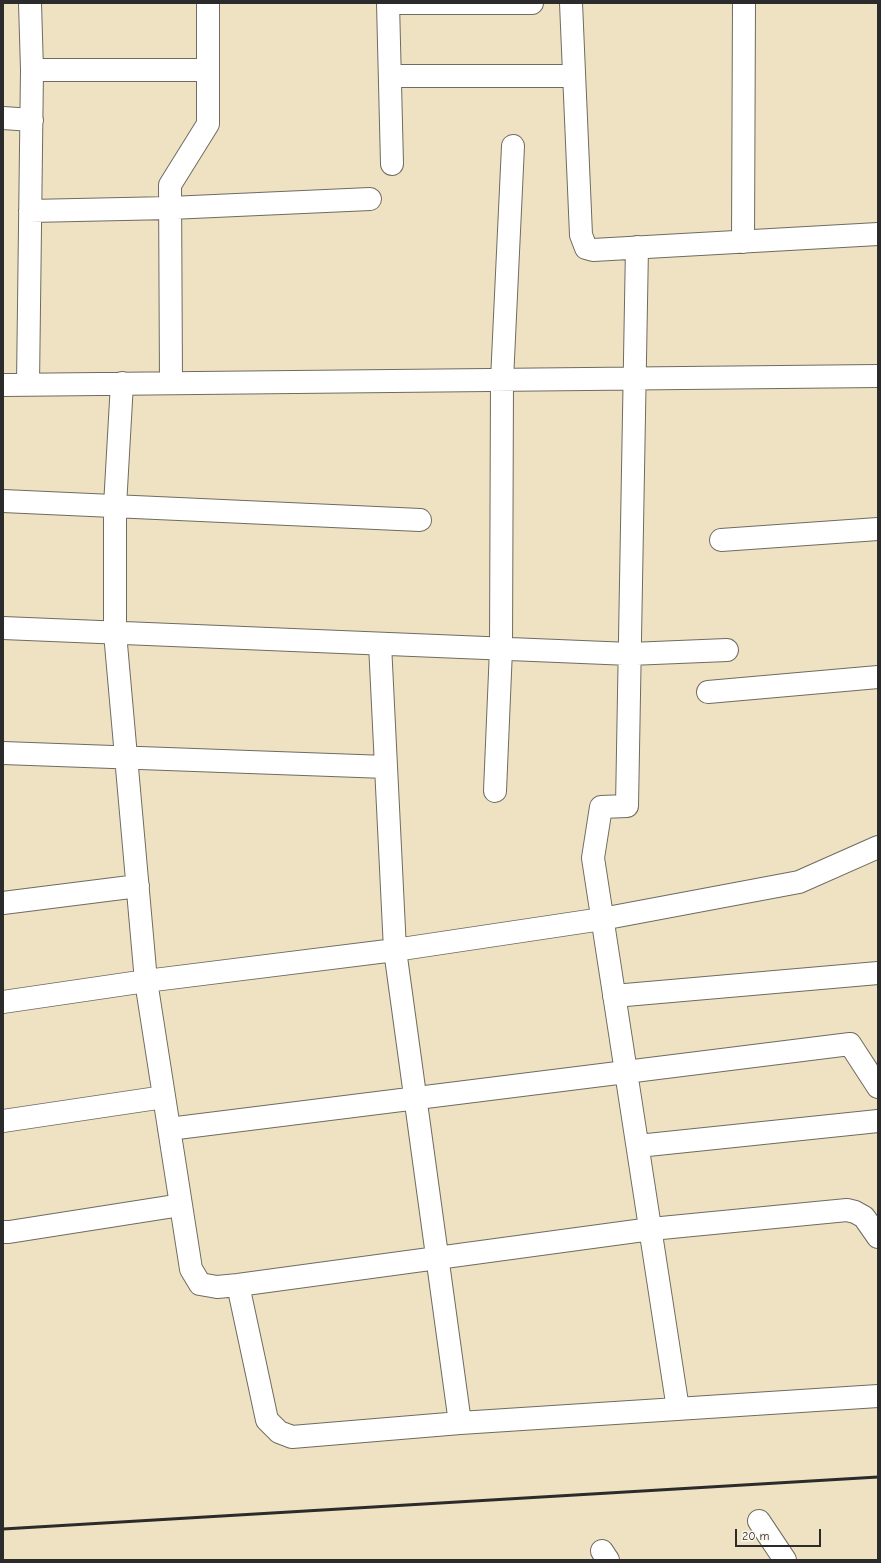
<!DOCTYPE html>
<html>
<head>
<meta charset="utf-8">
<style>
	body { margin:0 }
	#map { position:relative; width:881px; height:1563px; overflow:hidden; background:#eee2c2; font-family:"Comic Neue",sans-serif }
	canvas { display:block }
	.frame { position:absolute; inset:0; border:4px solid #2b2b2b; pointer-events:none }
	.scale { position:absolute; left:735px; top:1529px; width:86px; height:18px; box-sizing:border-box; border:2px solid #2b2b2b; border-top:0; padding-left:5px; font-size:12px; line-height:14px; white-space:nowrap; color:#2b2b2b; -webkit-text-stroke:3px #fbf7ec; paint-order:stroke }
</style>
</head>
<body>
<div id="map">
<canvas width="881" height="1563"></canvas>
<div class="frame"></div>
<div class="scale">20 m</div>
</div>
<script>
const ctx = document.querySelector('canvas').getContext('2d');
ctx.lineJoin = 'round';
const poly = rows => new Path2D(rows.map(r => 'M' + r).join(''));
function trace(path, color, width, dash) { ctx.strokeStyle = color; ctx.lineWidth = width; ctx.lineCap = dash ? 'butt' : 'round'; ctx.setLineDash(dash || []); ctx.stroke(path); }
const minor = poly([
	[388,3,392,164],
	[388,3,532,3],
	[571,3,581,235,586,248,593,250,878,234],
	[32,70,208,70],
	[390,76,574,76],
	[3,118,32,120],
	[30,211,170,208,370,199],
	[743,242,744,3],
	[637,247,627,806,601,807,593,858,678,1409],
	[122,383,115,506,115,633,146,981,191,1269,200,1284,217,1287,238,1285,651,1229,847,1210,855,1212,864,1217,878,1237],
	[171,383,170,185,208,124,208,3],
	[28,384,32,70,30,3],
	[3,385,878,376],
	[3,501,420,520],
	[721,540,878,529],
	[3,628,630,654,727,650],
	[380,644,395,950,460,1423],
	[708,692,878,677],
	[3,753,386,767],
	[495,791,501,649,502,380,513,146],
	[3,903,138,886],
	[614,996,878,973],
	[3,1002,146,981,395,950,602,919,799,882,878,847],
	[3,1121,164,1097],
	[169,1129,850,1044,878,1087],
	[638,1146,878,1121],
	[3,1232,9,1232,181,1205],
	[238,1285,267,1420,279,1432,292,1437,460,1423,878,1396],
	[759,1521,785,1560],
	[602,1551,608,1560]
]);
const rail = poly([
	[3,1529,878,1477]
]);
trace(minor, '#6f6b60', 24);
trace(minor, '#fff', 22);
trace(rail, '#2b2b2b', 3);
</script>
</body>
</html>
